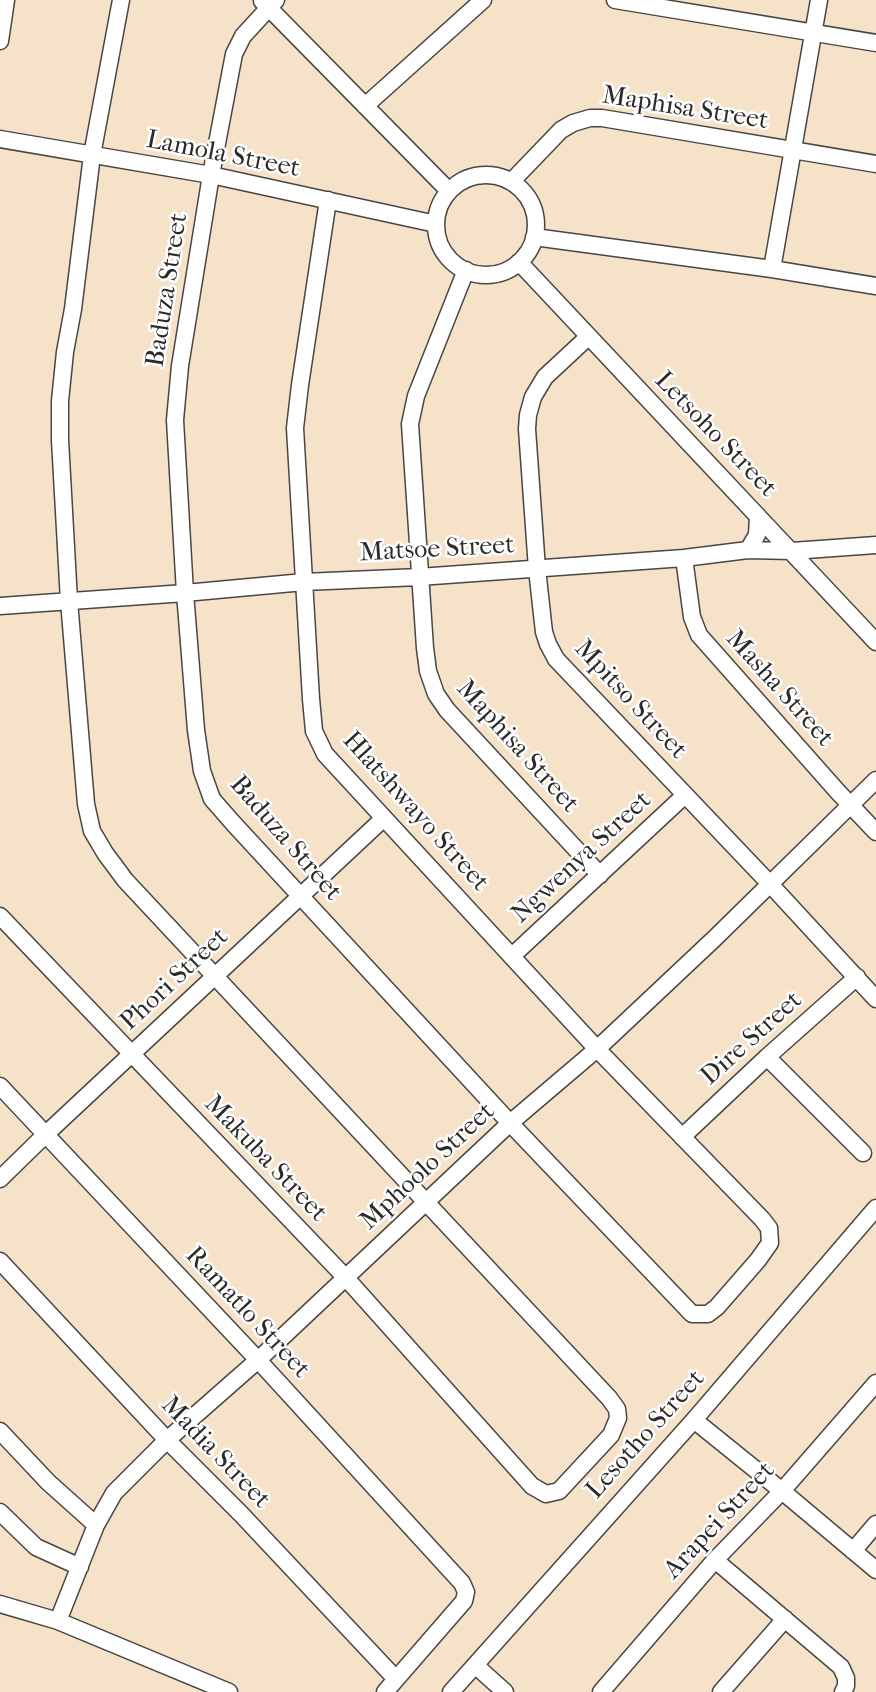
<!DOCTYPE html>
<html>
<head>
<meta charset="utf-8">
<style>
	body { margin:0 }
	canvas { display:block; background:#f5e2c9 }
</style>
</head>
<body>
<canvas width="876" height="1692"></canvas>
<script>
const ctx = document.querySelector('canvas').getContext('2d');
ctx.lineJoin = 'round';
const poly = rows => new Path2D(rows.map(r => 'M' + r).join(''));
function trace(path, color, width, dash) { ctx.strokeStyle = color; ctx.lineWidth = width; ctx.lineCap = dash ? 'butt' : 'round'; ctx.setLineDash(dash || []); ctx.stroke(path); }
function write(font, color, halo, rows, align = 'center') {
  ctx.font = font + ' "IM FELL French Canon",serif'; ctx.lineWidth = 5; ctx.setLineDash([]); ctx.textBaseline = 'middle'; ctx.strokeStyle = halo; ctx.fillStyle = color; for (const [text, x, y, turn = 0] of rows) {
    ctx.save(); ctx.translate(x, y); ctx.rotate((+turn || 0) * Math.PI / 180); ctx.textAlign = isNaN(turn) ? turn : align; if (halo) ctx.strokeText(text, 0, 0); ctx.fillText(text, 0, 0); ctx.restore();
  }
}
const minor = poly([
	[276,0,243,36,234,54,211,175,180,366,175,420,185,593,196,730,202,771,212,799,233,823,510,1123,692,1314,708,1314,717,1307,758,1260,770,1243,769,1228,762,1219,597,1049,325,754,314,731,311,699,295,428,300,385,328,200],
	[615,0,876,43],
	[262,1,449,191],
	[0,41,6,0],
	[365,106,483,0],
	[0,139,211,175,436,224],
	'436 225a50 50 0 1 1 100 0a50 50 0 1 1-100 0Z',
	[511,182,561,130,573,123,590,118,602,118,876,164],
	[534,237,772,269,876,286],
	[519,262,876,642],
	[772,269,819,0],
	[466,270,416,396,410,424,425,648,428,671,436,694,447,710,600,875],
	[588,337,545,377,533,397,528,415,527,429,537,569,544,632,548,644,556,659,770,884,876,999],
	[748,550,757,535,758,516],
	[684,558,692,617,699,635,838,792,876,832],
	[0,606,185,593,304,582,419,577,684,558,748,550,792,551,876,545],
	[0,916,346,1278,532,1486,546,1494,559,1491,611,1435,618,1418,617,1409,609,1398,125,880,105,853,92,831,86,804,69,601,60,440,60,401,65,352,73,309,92,155,121,0],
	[512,956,685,795],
	[767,1057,863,1153],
	[0,1086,258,1360,462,1583,466,1592,464,1601,385,1692],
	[682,1137,767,1057,857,977],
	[0,1179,46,1134,384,818],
	[0,1261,167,1440,241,1514,395,1678],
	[694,1420,782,1491,876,1570],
	[0,1431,48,1482,96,1525],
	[0,1512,36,1547,80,1567],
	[853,1551,876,1524],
	[715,1560,841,1667,846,1678,846,1686,843,1692],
	[0,1604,58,1621,229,1692],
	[58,1621,96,1525,114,1493,167,1440,258,1360,510,1123,597,1049,715,938,876,780],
	[475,1665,505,1692],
	[451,1692,694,1420,876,1208],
	[601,1692,715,1560,782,1491,876,1383],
	[721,1692,785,1619]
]);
const streetNames = [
	["Maphisa Street",685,109,9],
	["Lamola Street",223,155,11],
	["Baduza Street",168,290,-81],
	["Letsoho Street",715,435,46],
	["Matsoe Street",437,550,-3],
	["Masha Street",779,689,48],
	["Mpitso Street",630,700,47],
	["Maphisa Street",517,747,48],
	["Hlatshwayo Street",415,812,48],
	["Baduza Street",285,839,49],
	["Ngwenya Street",582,858,-43],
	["Phori Street",175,980,-43],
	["Dire Street",752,1039,-42],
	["Makuba Street",265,1159,46],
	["Mphoolo Street",428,1167,-43],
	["Ramatlo Street",247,1313,47],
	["Lesotho Street",646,1435,-48],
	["Madia Street",215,1453,46],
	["Arapei Street",720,1521,-47]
];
trace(minor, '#494643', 19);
trace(minor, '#fff', 16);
write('26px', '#2b2b2b', '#fff', streetNames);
</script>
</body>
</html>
